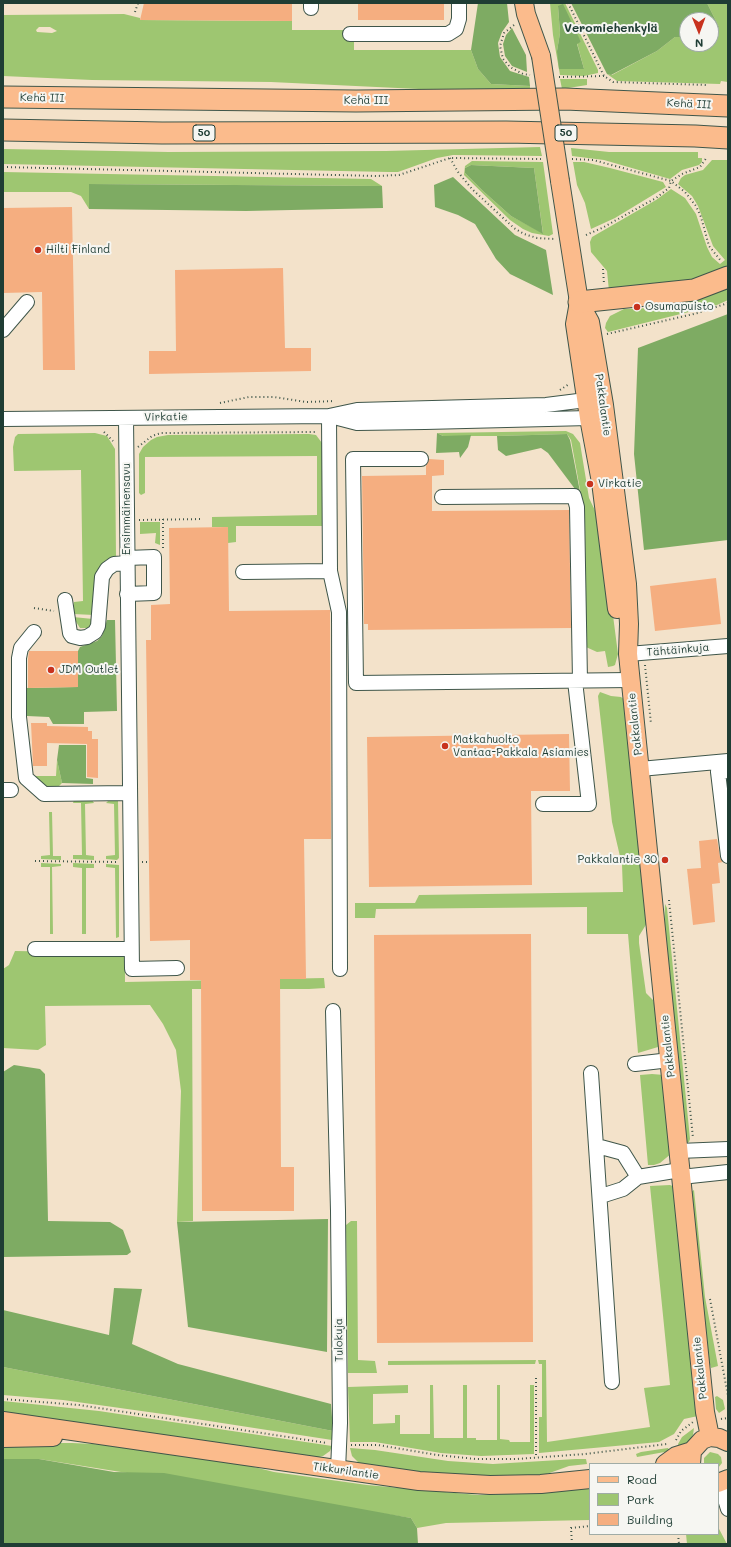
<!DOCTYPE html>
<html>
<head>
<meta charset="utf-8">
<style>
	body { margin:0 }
	#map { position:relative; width:731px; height:1547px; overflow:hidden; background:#f3e2ca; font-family:Mali,sans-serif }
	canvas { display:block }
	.frame { position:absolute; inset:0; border:4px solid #1f3d34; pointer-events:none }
	.legend { position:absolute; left:589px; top:1463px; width:130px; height:72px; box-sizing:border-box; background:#f6f6f2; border:1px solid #a0aca6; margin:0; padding:5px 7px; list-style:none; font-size:12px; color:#1f3d34 }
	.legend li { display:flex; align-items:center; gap:8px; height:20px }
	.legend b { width:20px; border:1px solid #a0aca6 }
	.north { position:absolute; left:679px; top:12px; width:40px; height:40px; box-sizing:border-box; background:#f6f6f2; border:1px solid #a0aca6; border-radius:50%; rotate:179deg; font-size:11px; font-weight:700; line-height:16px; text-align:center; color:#1f3d34 }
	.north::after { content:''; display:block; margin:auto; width:14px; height:18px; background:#c8321e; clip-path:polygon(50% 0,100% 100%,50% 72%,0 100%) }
</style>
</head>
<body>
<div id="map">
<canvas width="731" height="1547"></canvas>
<div class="frame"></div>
<ul class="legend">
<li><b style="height:5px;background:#fbbb8c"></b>Road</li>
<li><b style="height:11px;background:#9ec671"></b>Park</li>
<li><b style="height:11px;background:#f5ae80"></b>Building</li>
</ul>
<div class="north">N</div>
</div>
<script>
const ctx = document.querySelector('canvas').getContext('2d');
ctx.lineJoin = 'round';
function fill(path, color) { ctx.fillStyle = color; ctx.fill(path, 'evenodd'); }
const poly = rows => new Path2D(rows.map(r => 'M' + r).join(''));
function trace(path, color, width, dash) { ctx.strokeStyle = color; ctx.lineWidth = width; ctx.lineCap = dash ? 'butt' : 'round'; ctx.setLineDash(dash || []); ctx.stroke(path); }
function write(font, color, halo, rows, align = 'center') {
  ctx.font = font + ' Mali,sans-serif'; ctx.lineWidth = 4; ctx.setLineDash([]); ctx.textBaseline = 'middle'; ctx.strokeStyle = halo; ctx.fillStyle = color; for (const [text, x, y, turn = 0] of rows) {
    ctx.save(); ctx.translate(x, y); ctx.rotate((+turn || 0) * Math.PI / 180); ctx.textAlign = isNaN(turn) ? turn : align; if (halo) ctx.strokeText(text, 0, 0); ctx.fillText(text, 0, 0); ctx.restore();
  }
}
const green = poly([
	[550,3,565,3,598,70,598,73,584,76,560,75,553,35],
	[558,6,581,42,577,43,584,69,557,51,560,33],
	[707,3,728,3,728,82,721,81,720,84,617,81,607,74,612,75,657,51,675,37,687,37,687,44,711,44,711,35,719,27],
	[124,14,140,18,140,20,292,21,292,30,346,30,354,39,354,50,471,50,478,69,491,84,530,86,530,89,440,90,271,82,92,80,3,76,3,15],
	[39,27,50,27,57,31,52,33,37,32,36,30],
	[560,79,587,79,587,85,562,89],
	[540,147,542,156,453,155,437,158,398,172,389,172,3,164,3,149,5,149,169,152,386,151],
	[571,148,609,152,698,152,698,158,702,158,702,162,699,165,682,170,670,179,604,160,572,156],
	[712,160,728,160,728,273,713,280,609,291,607,271,591,252,590,242,592,237,656,200,671,189,685,198,696,214,707,247,712,257,720,264,725,260,713,246,698,206,692,196,678,184,681,178,685,175,703,170],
	[472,161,543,162,553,234,549,236,532,233,523,229,510,220,464,175,465,166],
	[471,165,534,168,543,233,511,216,483,191,465,173,465,168],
	[573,162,584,162,610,168,663,182,666,187,615,218,591,229,585,203,577,185],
	[3,172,371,179,382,186,89,184,89,209,81,196,71,192,3,192],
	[728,287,728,300,717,305,608,332,605,328,606,323,610,316,624,309,651,308,653,305],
	[566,431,573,434,580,443,589,498,601,523,618,654,615,665,613,666,608,667,605,651,597,652,586,647,585,517,571,440,567,434,497,436,443,436,437,433],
	[95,433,107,436,115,449,116,557,106,560,96,573,94,615,73,614,74,602,83,601,81,470,14,471,13,447,15,437,18,434],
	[309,434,316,435,322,443,323,526,236,526,236,542,228,543,228,527,212,527,212,517,317,515,317,456,145,457,145,493,141,495,139,493,139,454,143,447,151,440,157,437,168,435],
	[140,522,160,522,160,545,155,543,156,533,140,534],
	[73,617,93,619,91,626,88,628,80,628],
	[600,692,611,696,621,697,626,701,647,923,639,936,639,943,646,993,653,1000,657,1012,662,1043,658,1047,638,1053,628,934,587,934,587,907,376,909,375,918,355,918,355,903,415,903,419,895,623,892,622,865,612,822,598,696],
	[57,760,62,783,57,788,44,787,33,776,56,776],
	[74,800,92,800,94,803,85,804,86,855,94,856,94,860,73,859,73,855,82,855,81,803,73,803],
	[109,800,118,800,119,858,117,860,106,859,106,856,115,855,114,804,106,803],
	[49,812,52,812,53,856,61,856,61,860,41,859,41,856,50,855],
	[41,863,61,864,61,866,52,867,53,934,50,934,50,867,41,867],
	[73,863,94,864,94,868,86,868,86,934,82,934,82,868,73,867],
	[106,864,119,865,119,937,116,938,115,868,106,867],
	[665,904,667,908,690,1139,689,1142,686,1143,664,935],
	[15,951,125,953,125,982,324,978,325,988,309,989,192,989,193,1221,177,1222,181,1091,176,1050,163,1024,150,1005,45,1006,46,1045,38,1050,3,1048,3,969,9,965],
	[652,1074,664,1075,672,1153,660,1163,654,1165,648,1165,640,1075],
	[670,1185,675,1187,698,1416,684,1419,674,1434,659,1442,539,1453,539,1417,542,1417,542,1364,539,1364,538,1360,546,1360,547,1442,650,1427,644,1388,670,1385,650,1186],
	[694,1190,705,1297,718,1366,711,1368,706,1350,691,1192],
	[351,1221,357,1221,358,1360,375,1361,377,1373,348,1373,346,1225],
	[536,1360,535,1364,388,1365,388,1361],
	[3,1367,333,1431,332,1440,170,1415,63,1400,3,1395],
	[408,1385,408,1393,373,1394,373,1424,395,1423,395,1415,400,1415,400,1434,430,1434,430,1385,433,1385,434,1438,463,1438,463,1385,467,1385,467,1438,476,1438,476,1440,497,1440,497,1385,500,1385,500,1439,509,1440,510,1442,530,1442,530,1385,534,1385,534,1454,481,1456,441,1453,375,1442,350,1442,348,1387],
	[717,1396,723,1400,725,1409,719,1413,716,1409,715,1397],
	[3,1401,99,1411,332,1446,330,1451,323,1456,315,1458,3,1412],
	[694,1428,693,1435,688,1443,679,1448,678,1444,682,1437],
	[3,1443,72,1443,114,1445,226,1460,274,1472,367,1485,478,1495,534,1493,590,1488,590,1520,446,1523,417,1528,411,1518,39,1459,3,1459],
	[350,1448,375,1450,448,1461,493,1464,576,1459,586,1459,587,1464,569,1466,544,1475,453,1477,361,1465,352,1456],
	[668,1448,670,1451,637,1457,636,1454,641,1452],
	[710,1452,718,1454,721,1457,722,1463,718,1468,718,1464,704,1463,704,1458],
	[718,1527,727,1544,687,1544,686,1534,718,1534]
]);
const forest = poly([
	[478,3,507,3,509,22,502,32,498,43,500,57,510,71,529,77,530,86,491,84,478,69,471,50],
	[571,3,707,3,719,27,711,35,711,20,687,20,687,37,675,37,657,51,611,75,607,74],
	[563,4,581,42,577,44,584,69,559,69,557,51,560,33,558,6],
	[512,28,526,55,527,72,512,66,505,56,503,44,506,35],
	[471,165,534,168,543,234,511,216,483,191,465,173,465,168],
	[453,177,515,235,546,250,553,295,510,274,496,259,475,224,458,215,435,207,434,185],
	[89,184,382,186,383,208,246,211,89,209],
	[728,314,728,540,644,550,634,454,638,348],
	[437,433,443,436,471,435,468,447,460,458,459,452,436,453],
	[567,434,570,440,581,497,548,453,541,448,506,456,498,450,497,436],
	[107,620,115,620,117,711,84,712,84,724,53,724,49,717,27,716,25,709,25,688,78,687,78,651,80,647,97,641,102,636],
	[59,745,86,745,86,778,93,779,93,784,62,783,57,760],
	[14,1065,40,1069,45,1074,48,1221,110,1222,123,1230,131,1252,127,1255,3,1257,3,1072],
	[328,1219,327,1352,188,1327,177,1222],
	[114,1288,142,1289,132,1344,178,1364,331,1404,333,1431,3,1367,3,1310,109,1335],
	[3,1459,39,1459,114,1472,164,1473,411,1518,417,1528,418,1544,3,1544]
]);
const building = poly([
	[144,3,292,3,292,21,140,20],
	[358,3,444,3,444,20,358,20],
	[72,207,75,370,43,370,42,292,3,293,3,208],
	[283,268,285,348,311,348,311,371,149,374,149,351,176,351,175,270],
	[429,459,444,460,444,475,432,476,432,511,569,510,571,628,368,630,368,624,364,624,362,476,426,475,426,466],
	[228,527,229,611,330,610,330,613,331,839,304,839,306,979,280,979,281,1167,294,1167,294,1211,202,1211,201,980,190,980,190,940,150,941,146,640,151,640,151,605,170,604,169,528],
	[716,578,721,624,655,631,650,586],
	[78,651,78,687,28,688,28,659,29,651],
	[31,723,47,723,47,726,88,727,88,731,92,731,92,739,98,739,98,778,87,777,87,744,47,743,47,766,33,766],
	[569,734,570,791,531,791,532,885,369,887,367,737],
	[717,839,720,857,723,862,718,863,720,883,712,884,715,922,693,925,687,869,701,868,699,841],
	[531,934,533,1342,377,1343,374,935]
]);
const path = poly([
	[568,3,604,76,613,82,708,85],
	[135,12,138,3],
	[514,25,504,33,500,46,503,59,510,67,523,74,530,75],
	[559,77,604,76],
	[450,158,458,172,472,189,514,228,524,234,537,238,555,239],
	[572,159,593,160,671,181,685,192,696,206,701,217,709,246,721,261],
	[3,167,377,176,399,175,450,158,541,159],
	[586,235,602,228,656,198,669,188,671,181,682,174,700,167,707,157],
	[603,269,604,284],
	[607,334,698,313,728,303],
	[560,390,569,384],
	[220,403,249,397,274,397,306,402,335,401],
	[104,432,113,441],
	[138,447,152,436,161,433,317,432],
	[139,520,203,519],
	[163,548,163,519],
	[34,608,54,611],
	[645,665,651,724],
	[35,861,118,862],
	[142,862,148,862],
	[669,900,693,1138],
	[710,1299,728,1396],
	[536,1378,536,1458],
	[3,1399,79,1405,327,1443],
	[721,1419,728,1418],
	[676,1440,681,1431,693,1422],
	[351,1445,378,1445,437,1455,476,1459,517,1459,585,1454,667,1444],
	[678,1534,679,1544],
	[572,1544,571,1528,590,1526]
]);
const minor = poly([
	[311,3,311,8],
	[350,34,448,34,456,29,459,19,459,3],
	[3,330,27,302],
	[329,416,330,571,339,612,340,969],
	[334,417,357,423,425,422,589,418,596,412],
	[126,418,132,969,177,968],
	[3,419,329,416,357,410,546,405,586,400,596,403],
	[421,459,353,459,356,683,631,680],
	[442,497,574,496,577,507,580,681],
	[127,558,154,557,154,593,127,594],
	[243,572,330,571],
	[65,600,70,633,72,636,80,638,87,637,95,632,98,626,102,577,107,569,114,564,127,563],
	[34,632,21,648,19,658,19,717,26,778,44,794,129,793],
	[628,654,728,646],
	[640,769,728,761],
	[728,771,718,772,728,856],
	[3,790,11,790],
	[543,804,589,804,575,681],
	[35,949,131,949],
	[333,1011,338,1211,340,1423,338,1470],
	[635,1064,670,1060],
	[591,1073,612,1382],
	[597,1146,623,1153,638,1177],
	[679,1151,728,1149],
	[681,1177,728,1172],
	[601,1196,623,1189,638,1177,680,1170],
	[720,1483,728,1509]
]);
const major = poly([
	[524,3,526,14,541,56],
	[560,181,579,302,590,322,604,405,627,584,629,624,628,654,705,1412,710,1437],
	[579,302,575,324,589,418,601,482,617,609],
	[3,1421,419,1481,490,1485,541,1484,590,1479],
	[3,1438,53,1437],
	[665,1464,676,1456,692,1451],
	[691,1464,692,1451,702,1440,710,1437,719,1438,728,1442],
	[718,1483,728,1479]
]);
const highway = poly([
	[3,97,356,101,565,99,728,106],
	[3,130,162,133,506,132,695,136,728,138],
	[579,302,694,290,728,277]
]);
const majorBridge = poly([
	[541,56,560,181]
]);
const markers = [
	[38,250,4,"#c8321e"],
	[637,307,4,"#c8321e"],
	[590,484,4,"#c8321e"],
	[51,670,4,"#c8321e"],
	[445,746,4,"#c8321e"],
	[665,860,4,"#c8321e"]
];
const shields = [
	[204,133,22],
	[566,133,22]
];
const shieldNames = [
	["50",204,133],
	["50",566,133]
];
const streetNames = [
	["Kehä III",42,98,1],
	["Kehä III",366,101],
	["Kehä III",689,104,3],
	["Pakkalantie",603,405,82],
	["Virkatie",166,417,-1],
	["Ensimmäinensavu",127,509,-90],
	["Tähtäinkuja",678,650,-5],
	["Pakkalantie",635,724,-96],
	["Pakkalantie",668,1046,-96],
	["Tulokuja",339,1340,-91],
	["Pakkalantie",700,1368,-96],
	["Tikkurilantie",346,1471,8]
];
const poiNames = [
	["Hilti Finland",46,250],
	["Osumapuisto",645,307],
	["Virkatie",598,484],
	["JDM Outlet",59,670],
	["Matkahuolto",453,740],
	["Vantaa-Pakkala Asiamies",453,753],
	["Pakkalantie 30",657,860,"right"]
];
const neighbourhoodNames = [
	["Veromiehenkylä",611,28]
];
fill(green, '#9ec671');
fill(forest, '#7eab63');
fill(building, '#f5ae80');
trace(minor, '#3f564a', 16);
trace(major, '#3f564a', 20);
trace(highway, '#3f564a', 23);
trace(path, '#3f564a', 2, [1, 3]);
trace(minor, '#fff', 14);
trace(major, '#fbbb8c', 18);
trace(highway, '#fbbb8c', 21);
trace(majorBridge, '#3f564a', 20, []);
trace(majorBridge, '#fbbb8c', 18);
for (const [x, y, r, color] of markers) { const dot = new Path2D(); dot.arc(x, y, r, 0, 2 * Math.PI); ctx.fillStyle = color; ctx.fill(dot); trace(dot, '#f6f6f2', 1.5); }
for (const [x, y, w] of shields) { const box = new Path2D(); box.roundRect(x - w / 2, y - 8, w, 16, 3); ctx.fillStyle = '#f6f6f2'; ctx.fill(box); trace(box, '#1f3d34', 1); }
write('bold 10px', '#1f3d34', null, shieldNames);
write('11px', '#1f3d34', '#f6f6f2', streetNames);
write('11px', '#1f3d34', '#f6f6f2', poiNames, 'left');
write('bold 12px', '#1f3d34', '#f6f6f2', neighbourhoodNames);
</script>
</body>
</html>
